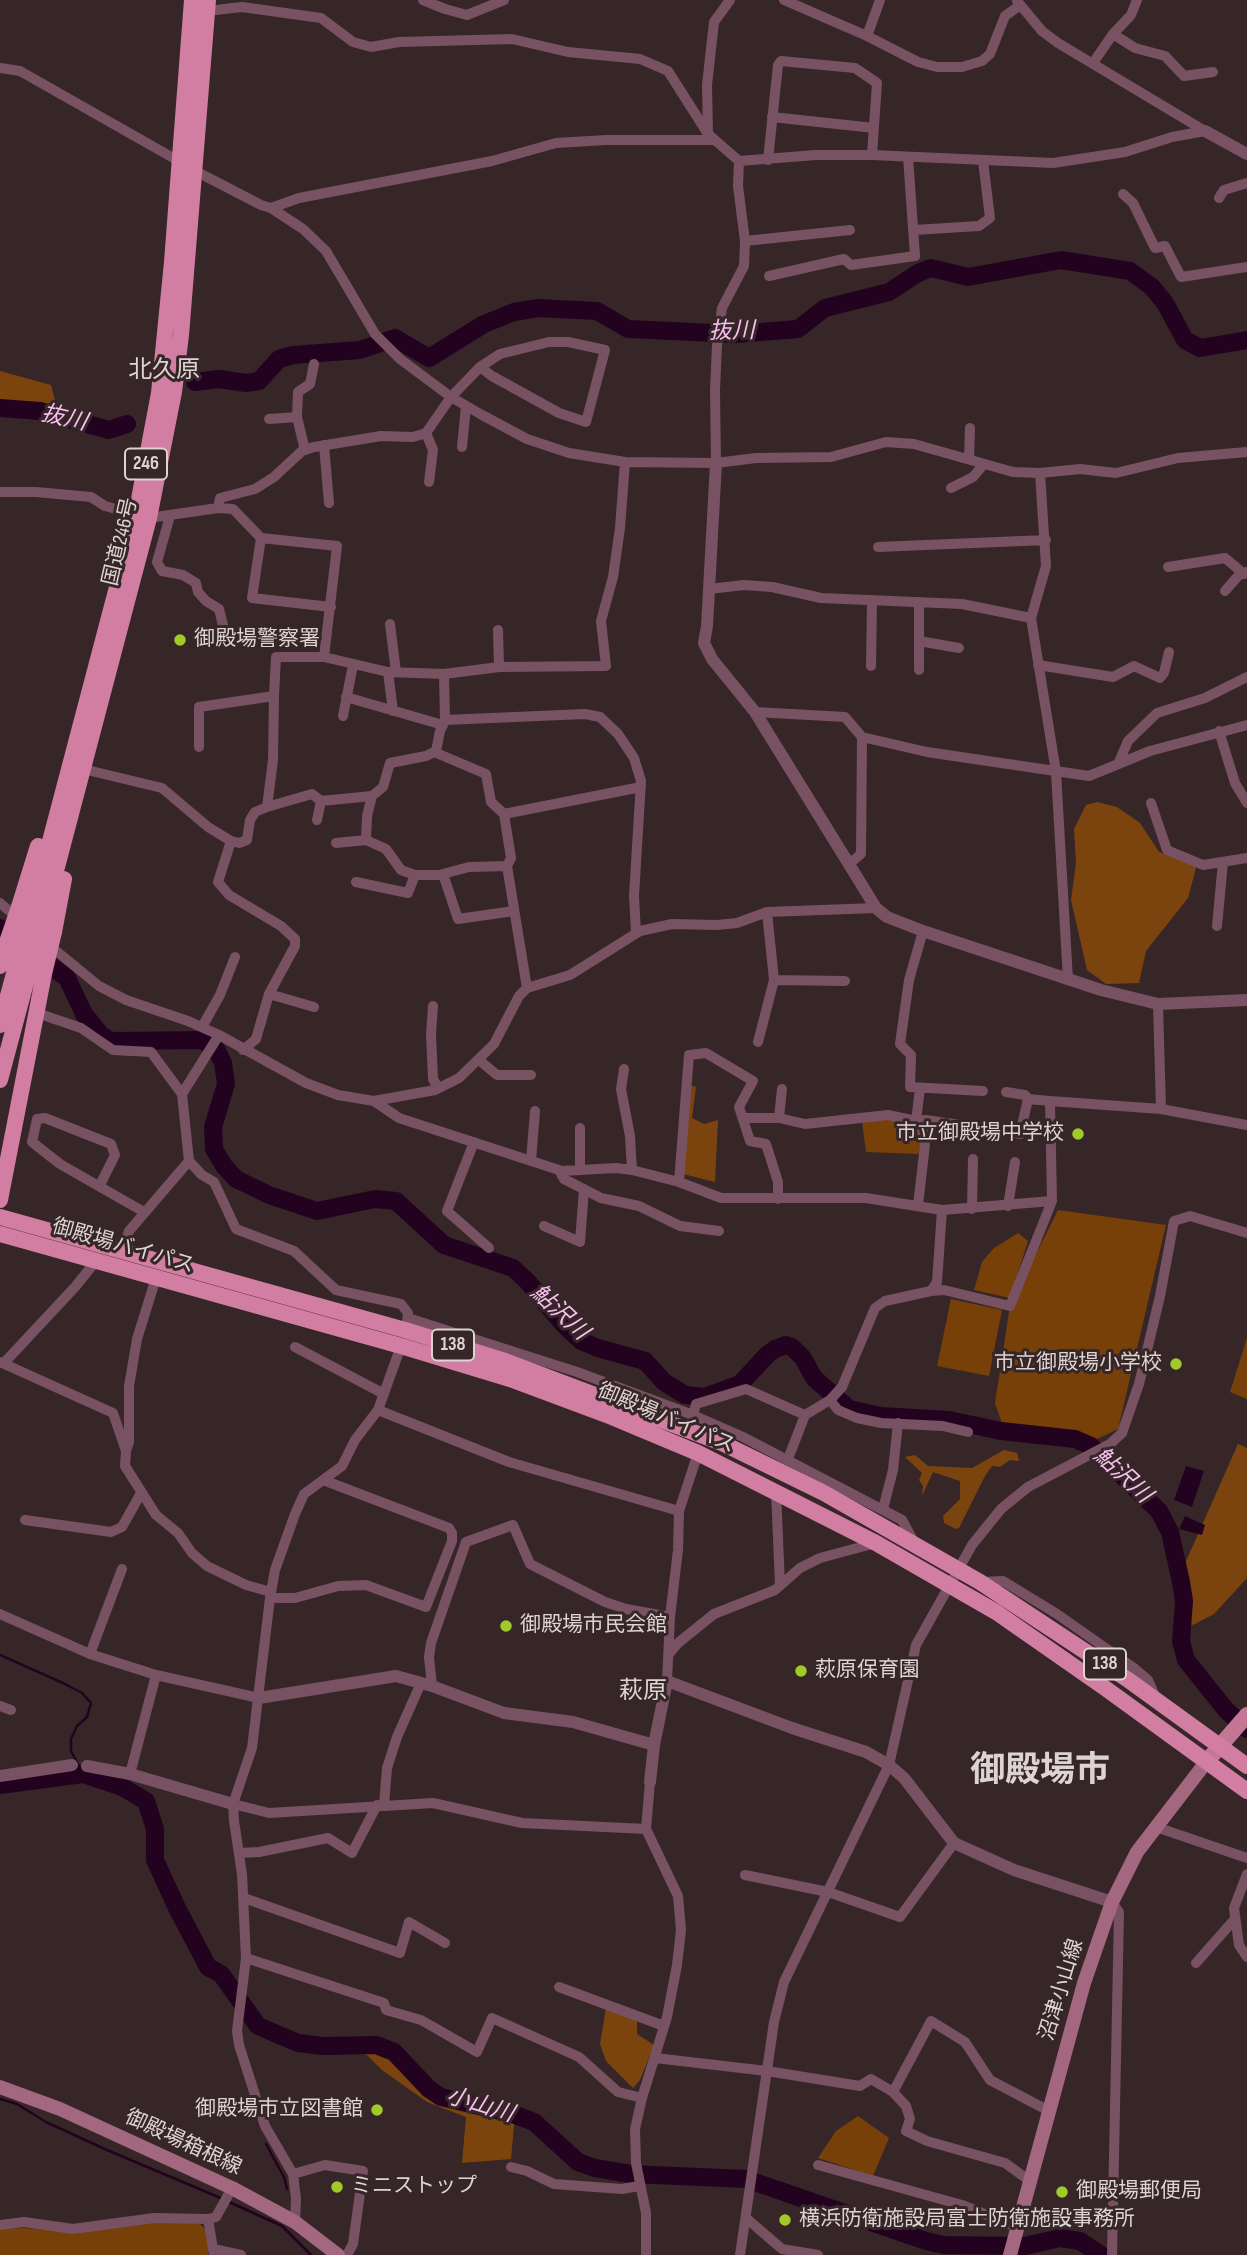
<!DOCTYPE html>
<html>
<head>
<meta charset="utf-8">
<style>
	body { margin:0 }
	canvas { display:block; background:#362627 }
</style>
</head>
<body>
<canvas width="1247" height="2255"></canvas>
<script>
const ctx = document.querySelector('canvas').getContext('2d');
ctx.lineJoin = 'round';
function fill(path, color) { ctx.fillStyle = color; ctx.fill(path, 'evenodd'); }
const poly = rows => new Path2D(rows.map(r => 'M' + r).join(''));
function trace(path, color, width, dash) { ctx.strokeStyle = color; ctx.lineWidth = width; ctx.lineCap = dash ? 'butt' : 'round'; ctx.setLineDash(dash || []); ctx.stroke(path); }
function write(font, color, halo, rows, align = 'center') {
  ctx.font = font + ' "Sofia Sans Condensed","Noto Sans JP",sans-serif'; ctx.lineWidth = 6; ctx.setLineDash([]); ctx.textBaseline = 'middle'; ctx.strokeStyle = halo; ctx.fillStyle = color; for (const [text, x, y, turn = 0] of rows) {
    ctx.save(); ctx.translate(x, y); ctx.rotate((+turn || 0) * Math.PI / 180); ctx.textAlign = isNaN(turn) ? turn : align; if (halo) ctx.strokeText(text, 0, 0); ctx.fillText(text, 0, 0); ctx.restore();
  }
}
const green = poly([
	[891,1118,918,1123,922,1146,918,1154,866,1152,862,1121],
	[1058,1210,1166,1225,1118,1429,1097,1439,1003,1426,995,1403,1010,1306],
	[1018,1233,1028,1241,1010,1298,974,1290,982,1262,994,1248],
	[951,1299,1002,1310,989,1376,937,1366],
	[1247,1338,1247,1399,1230,1392],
	[858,2116,889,2138,873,2176,818,2158,836,2131],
	[197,2221,204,2228,209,2242,208,2255,0,2255,0,2229,22,2228,76,2232,157,2222]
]);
const forest = poly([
	[0,371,51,385,58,412,0,405],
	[1097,802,1117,807,1140,823,1159,852,1197,864,1188,898,1146,951,1139,983,1106,984,1087,970,1071,900,1076,863,1074,829,1086,805],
	[690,1085,696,1087,692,1118,704,1124,718,1120,715,1182,683,1174],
	[1238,1444,1247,1448,1247,1578,1214,1614,1187,1628,1183,1568],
	[1004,1450,1017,1453,1019,1461,1010,1460,1000,1467,992,1466,985,1476,959,1528,956,1529,944,1523,943,1516,960,1499,960,1481,933,1472,922,1496,923,1486,919,1480,922,1473,905,1457,915,1455,928,1466,972,1468],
	[606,2008,637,2020,637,2034,654,2045,640,2080,633,2088,606,2061,600,2044],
	[297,2036,352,2039,393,2045,446,2095,520,2109,514,2125,511,2159,462,2163,466,2117,427,2102,382,2070,367,2055]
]);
const water = poly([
	[1186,1466,1204,1471,1192,1507,1174,1500],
	[1185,1516,1205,1525,1202,1535,1179,1529]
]);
const stream = poly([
	[0,1655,63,1683,82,1693,91,1703,87,1717,77,1726,71,1739,71,1751,83,1774],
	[0,2099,17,2104,46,2122,107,2150,223,2199],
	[266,2144,284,2177,287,2189],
	[229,2202,282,2226,311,2255]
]);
const river = poly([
	[195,382,219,379,246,383,259,381,279,359,293,355,360,350,395,338,429,358,484,324,514,312,538,308,597,311,628,329,736,334,798,329,825,308,889,292,918,273,931,268,968,277,1061,260,1130,271,1152,287,1165,303,1185,340,1200,348,1247,340],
	[0,408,40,411,109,430,127,424],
	[0,928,67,978,84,1014,101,1035,111,1041,202,1040,216,1049,223,1063,226,1084,213,1127,214,1149,224,1166,236,1179,269,1195,317,1211,375,1199,396,1201,444,1245,513,1268,527,1281,564,1325,581,1341,598,1348,645,1361,664,1382,685,1395,705,1397,740,1384,768,1354,775,1349,786,1345,792,1347,803,1358,814,1378,849,1409,881,1416,949,1420,1001,1431,1075,1439,1091,1446,1159,1511,1170,1532,1181,1582,1184,1601,1181,1641,1186,1660,1226,1710,1247,1729],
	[0,1785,83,1774,122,1787,146,1801,155,1829,155,1860,177,1908,208,1967,221,1974,258,2026,298,2043,323,2046,376,2045,394,2052,429,2089,441,2097,513,2114,534,2122,578,2162,595,2168,631,2174,746,2179,926,2241,944,2245,1025,2246,1060,2238,1080,2241,1101,2255]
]);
const minor = poly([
	[423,0,445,9,467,15,504,0],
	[784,0,867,36,918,62,937,67,962,67,982,61,990,54,1005,16,1019,6],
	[1017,1,1042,31,1058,43,1205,131],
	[207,11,242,7,321,18,353,42,371,47,399,42,512,39,568,52,640,59,668,71,708,134,739,161,816,155,872,155,1053,163,1125,152,1172,137,1205,131],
	[1113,34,1135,48,1165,56,1184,76,1213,72],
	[867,36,880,0],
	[1093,63,1113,34,1131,15,1137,0],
	[0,68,20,71,205,176,261,205,271,208,303,229,326,251,375,334,400,359,451,397,482,415,527,439,569,453,625,462,716,463,756,458,831,457,886,442,914,444,1013,472,1040,473,1080,469,1116,473,1178,458,1247,452],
	[772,117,874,128],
	[708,134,707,85,714,22,730,0],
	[768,160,778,65,781,61,855,68,877,83,872,155],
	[1123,194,1133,203,1155,248,1165,246,1181,277,1247,267],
	[1219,198,1224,190,1247,183],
	[271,208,299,198,492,161,556,143,606,140,714,140],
	[914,230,979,226,990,218,983,161],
	[745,241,850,230],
	[769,276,844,259,851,265,915,256,908,157],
	[269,419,297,417],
	[426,433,433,450,429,482],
	[324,445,329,503],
	[462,447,466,406],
	[305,450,297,417,298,392,310,384,314,364],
	[969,459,970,428],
	[716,463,715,390,717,345,722,308,744,266,745,241,738,186,739,161],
	[1040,473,1046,566,1031,618,1056,772,1068,980],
	[951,488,973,477,984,464],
	[0,492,36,492,91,497,105,506,149,518,218,508,233,509,261,538,252,598,331,607],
	[218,508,220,498,255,489,274,477,302,451,314,447,381,436,413,437,426,433,451,397,480,367,500,354,549,342,568,342,605,350,586,422,559,413,492,376,480,367],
	[170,516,157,562,162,571,183,575,196,583,198,592,206,601,219,609,227,642],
	[261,538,337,546,324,657,388,672,444,674,499,667,498,630],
	[878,547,1046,540],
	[1168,567,1225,558,1244,574],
	[709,589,744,585,772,587,821,598,962,604,1031,618],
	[1225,591,1239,575,1247,572],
	[919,602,919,670],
	[390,624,396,672],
	[919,641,959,648],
	[1038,665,1113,677,1134,666,1160,678,1164,673,1169,652],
	[871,666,872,601],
	[499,667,606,666,601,621,613,577,620,528,625,462],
	[388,672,393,711],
	[346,697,443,725],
	[755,712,845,717,862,737,927,752,1089,776,1150,751,1247,725],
	[343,716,353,665],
	[445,720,585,714,600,717,618,734,634,758,641,781,634,896,636,933],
	[1219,731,1235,783,1247,803],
	[199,747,199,707,274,696,276,657,324,657],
	[434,752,486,774,491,802,504,814,511,858,507,866,527,988],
	[1119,762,1128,741,1157,713,1205,698,1247,677],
	[83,769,162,788,208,827,231,841,239,843,247,840,250,820,255,812,267,807,312,794,321,801,372,796,367,816,366,840,386,849,401,870,415,875,439,875,469,867,507,866],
	[372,796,383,787,390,763,426,756,436,751,440,731,445,720,444,674],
	[1151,803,1167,850,1203,865,1247,858],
	[267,807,273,760,274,696],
	[504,814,641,787],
	[317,820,321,801],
	[231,841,218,882,229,895,281,926,295,939,295,946,269,994,256,1039,243,1050],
	[336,843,366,840],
	[849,864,861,854,862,737],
	[443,874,458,919,514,911],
	[356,882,408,893,415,875],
	[0,903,19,919],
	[1217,926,1223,862],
	[923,931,909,980,900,1044,911,1055,910,1087,983,1091],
	[49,945,99,986,126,1000,188,1021,219,1035,306,1083,338,1095,374,1101,435,1090,459,1078,494,1044,519,996,527,988,570,975,640,931,672,924,717,925,737,923,767,912,876,908],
	[774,980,845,981],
	[269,994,314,1007],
	[1158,1004,1161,1109],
	[433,1006,431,1034,433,1079,438,1088],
	[37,1013,81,1028,113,1050,151,1052,182,1094],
	[202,1027,220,995,235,957],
	[758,1042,774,980,767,912],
	[479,1060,497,1075,531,1075],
	[624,1069,621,1089,630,1136,632,1170],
	[920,1088,916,1121,926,1120,1020,1134,1028,1099,1050,1101],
	[1006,1092,1025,1095,1028,1099],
	[374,1101,399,1118,562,1171,616,1168,632,1170,679,1182,721,1198,866,1198,942,1210,1052,1201],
	[743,1118,779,1118,805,1124,888,1115,916,1121,923,1129,925,1145,918,1205],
	[779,1118,782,1089],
	[580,1128,580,1170],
	[474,1142,447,1211,489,1248],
	[189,1161,202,1175,214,1182,236,1229,294,1251,336,1290,401,1304,408,1313,407,1323],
	[531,1161,535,1111],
	[559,1170,564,1179,601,1198,639,1206,680,1226,719,1231],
	[679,1182,689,1055,706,1053,753,1081,739,1107,750,1141,766,1144,778,1182,778,1199],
	[100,1185,115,1155,111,1144,45,1118,37,1119,32,1142,60,1164,144,1212],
	[1008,1206,1015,1162],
	[972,1209,973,1159],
	[544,1226,580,1242,584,1189],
	[121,1252,129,1231,189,1161,182,1094,219,1035],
	[931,1291,937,1282,942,1210],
	[408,1318,577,1372,693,1415,743,1437,902,1520,915,1544],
	[295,1347,384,1394],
	[0,1362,113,1413,126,1451,125,1466,156,1515,178,1533,192,1553,207,1566,246,1585,271,1592],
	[4,1363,75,1287,96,1261],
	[830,1400,838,1410,857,1418,881,1423,943,1426,968,1432],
	[378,1410,509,1462,679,1511],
	[692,1419,696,1404,746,1389,805,1415],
	[126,1451,129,1442,129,1386,137,1339,156,1278],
	[788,1459,805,1415,830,1400,842,1387,875,1308,885,1301,931,1291,944,1290,1010,1306,1052,1201,1050,1101,1161,1109,1247,1125],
	[776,1491,780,1585],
	[883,1509,893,1470,898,1423],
	[25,1520,111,1532,122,1527,141,1493],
	[981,1582,1003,1581,1057,1614,1134,1668,1148,1680,1155,1696],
	[270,1598,295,1598,338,1586,366,1585,426,1607,452,1541,452,1533,449,1528,323,1480],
	[0,1614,90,1654,156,1675,259,1698],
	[90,1654,122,1569],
	[669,1654,678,1643,714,1614,775,1590,800,1568,820,1558,876,1543],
	[667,1681,670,1617,678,1550,679,1511,698,1453],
	[432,1686,429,1657,431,1643,466,1542,513,1525,530,1564,605,1602,626,1609,670,1617],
	[0,1706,11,1710],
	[130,1774,156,1675],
	[233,1804,269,1813,433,1803,522,1823,646,1829],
	[384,1805,387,1768,397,1737,421,1683],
	[1156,1827,1247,1858],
	[240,1853,259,1852,328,1838,352,1853,377,1805],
	[1247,1874,1234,1908,1239,1945,1247,1957],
	[745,1875,828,1892,900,1917,954,1843],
	[244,1898,400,1953,409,1922,445,1943],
	[246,1958,384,2003,386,2010,421,2020,477,2052,492,2018,579,2057,618,2092,642,2098],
	[1196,1963,1234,1920],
	[559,1987,664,2026],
	[655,2058,767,2071,860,2086,871,2079,893,2092,906,2106,910,2119,906,2131,927,2141,1005,2163,1030,2181],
	[893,2092,931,2021,965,2042,990,2080,1049,2111],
	[818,2165,962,2205,1017,2227],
	[511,2167,527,2171,554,2184,622,2189,639,2186],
	[293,2174,325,2165,363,2171,353,2244,347,2255],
	[746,2218,782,2249,818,2255],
	[208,2219,214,2255],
	[295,2222,296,2199,293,2174,265,2126,239,2045,237,2031,246,1958,242,1874,234,1821,233,1804,252,1748,270,1598,275,1570,295,1514,304,1494,342,1466,355,1440,378,1410,401,1346],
	[0,2225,24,2222,73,2229,154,2218,208,2219,216,2217,232,2188],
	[213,2249,241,2255],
	[646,2255,646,2213,636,2163,635,2129,642,2098,667,2017,677,1965,681,1930,678,1896,646,1829,650,1782],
	[740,2255,774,2022,784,1982,889,1765,916,1645,972,1545,1001,1509,1028,1487,1110,1444,1122,1433,1139,1384,1160,1296,1174,1221,1190,1216,1247,1233],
	[1112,2255,1119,1912,1112,1902]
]);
const tertiary = poly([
	[1205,131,1247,154],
	[716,463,707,626,704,643,712,659,755,712,876,908,887,917,923,931,1101,990,1158,1004,1247,1000],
	[259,1698,396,1676,432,1686,504,1713,573,1722,654,1745],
	[87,1766,130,1774,233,1804],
	[0,1776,72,1765],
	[650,1782,654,1745,667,1681,792,1728,866,1752,889,1765,904,1778,954,1843,1014,1870,1112,1902]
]);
const secondary = poly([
	[0,2087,60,2109,232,2188,295,2222,338,2255],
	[1010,2255,1084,1983,1112,1902,1137,1852,1207,1761]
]);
const primary = poly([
	[1207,1761,1247,1715]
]);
const trunk = poly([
	[19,907,38,846],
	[30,917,136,515,159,393,172,262,192,0],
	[42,924,149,518,174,392,181,335,208,0],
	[54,932,64,879],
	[0,966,6,945],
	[0,1025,19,955],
	[0,1080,31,964],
	[0,1200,44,974],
	[0,1217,405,1330,505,1361,722,1443,824,1493,980,1582,1127,1679,1247,1766],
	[0,1234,401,1346,510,1379,612,1417,698,1453,876,1543,996,1612,1105,1688,1247,1791]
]);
const trunkBridge = poly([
	[6,945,19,907],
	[19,955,30,917],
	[31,964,42,924],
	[44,974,54,932]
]);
const markers = [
	[180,640,7,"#a1c929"],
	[1078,1134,7,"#a1c929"],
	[1176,1364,7,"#a1c929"],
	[506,1626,7,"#a1c929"],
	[801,1671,7,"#a1c929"],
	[377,2110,7,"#a1c929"],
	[337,2187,7,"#a1c929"],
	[1062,2192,7,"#a1c929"],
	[785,2220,7,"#a1c929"]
];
const shields = [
	[146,464,42],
	[453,1345,42],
	[1105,1664,42]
];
const shieldNames = [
	["246",146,464],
	["138",453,1345],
	["138",1105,1664]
];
const streetNames = [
	["国道246号",121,542,-77],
	["御殿場バイパス",123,1247,16],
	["御殿場バイパス",666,1419,23],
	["沼津小山線",1062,1990,-73],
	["御殿場箱根線",183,2143,25]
];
const poiNames = [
	["御殿場警察署",194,640],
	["市立御殿場中学校",1064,1134,"right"],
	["市立御殿場小学校",1162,1364,"right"],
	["御殿場市民会館",520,1626],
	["萩原保育園",815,1671],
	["御殿場市立図書館",363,2110,"right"],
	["ミニストップ",351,2187],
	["御殿場郵便局",1076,2192],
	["横浜防衛施設局富士防衛施設事務所",799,2220]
];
const waterNames = [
	["抜川",732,332,-1],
	["抜川",64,419,13],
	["鮎沢川",559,1313,43],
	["鮎沢川",1122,1476,43],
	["小山川",480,2106,17]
];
const quarterNames = [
	["北久原",164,371],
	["萩原",643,1692]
];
const townNames = [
	["御殿場市",1040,1772]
];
fill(green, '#764008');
fill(forest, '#7b440e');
fill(water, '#230220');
trace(stream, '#230220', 2.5);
trace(river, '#230220', 18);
trace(minor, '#785262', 10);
trace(tertiary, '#785262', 12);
trace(secondary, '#a36780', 14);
trace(primary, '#c47697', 16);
trace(trunk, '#d27da2', 16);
trace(trunkBridge, '#d27da2', 16);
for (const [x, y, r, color] of markers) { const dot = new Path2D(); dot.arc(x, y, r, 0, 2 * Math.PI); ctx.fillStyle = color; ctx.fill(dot); trace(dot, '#362627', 2.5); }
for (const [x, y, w] of shields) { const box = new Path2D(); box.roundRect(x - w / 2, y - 15.5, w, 31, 5); ctx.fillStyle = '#362627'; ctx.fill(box); trace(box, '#ded3d3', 2); }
write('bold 19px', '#ded3d3', null, shieldNames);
write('21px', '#ded3d3', '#362627', streetNames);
write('21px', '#ded3d3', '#362627', poiNames, 'left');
write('italic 23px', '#f9bff1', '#362627', waterNames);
write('24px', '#ded3d3', '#362627', quarterNames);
write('bold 35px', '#ded3d3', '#362627', townNames);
</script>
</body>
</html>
